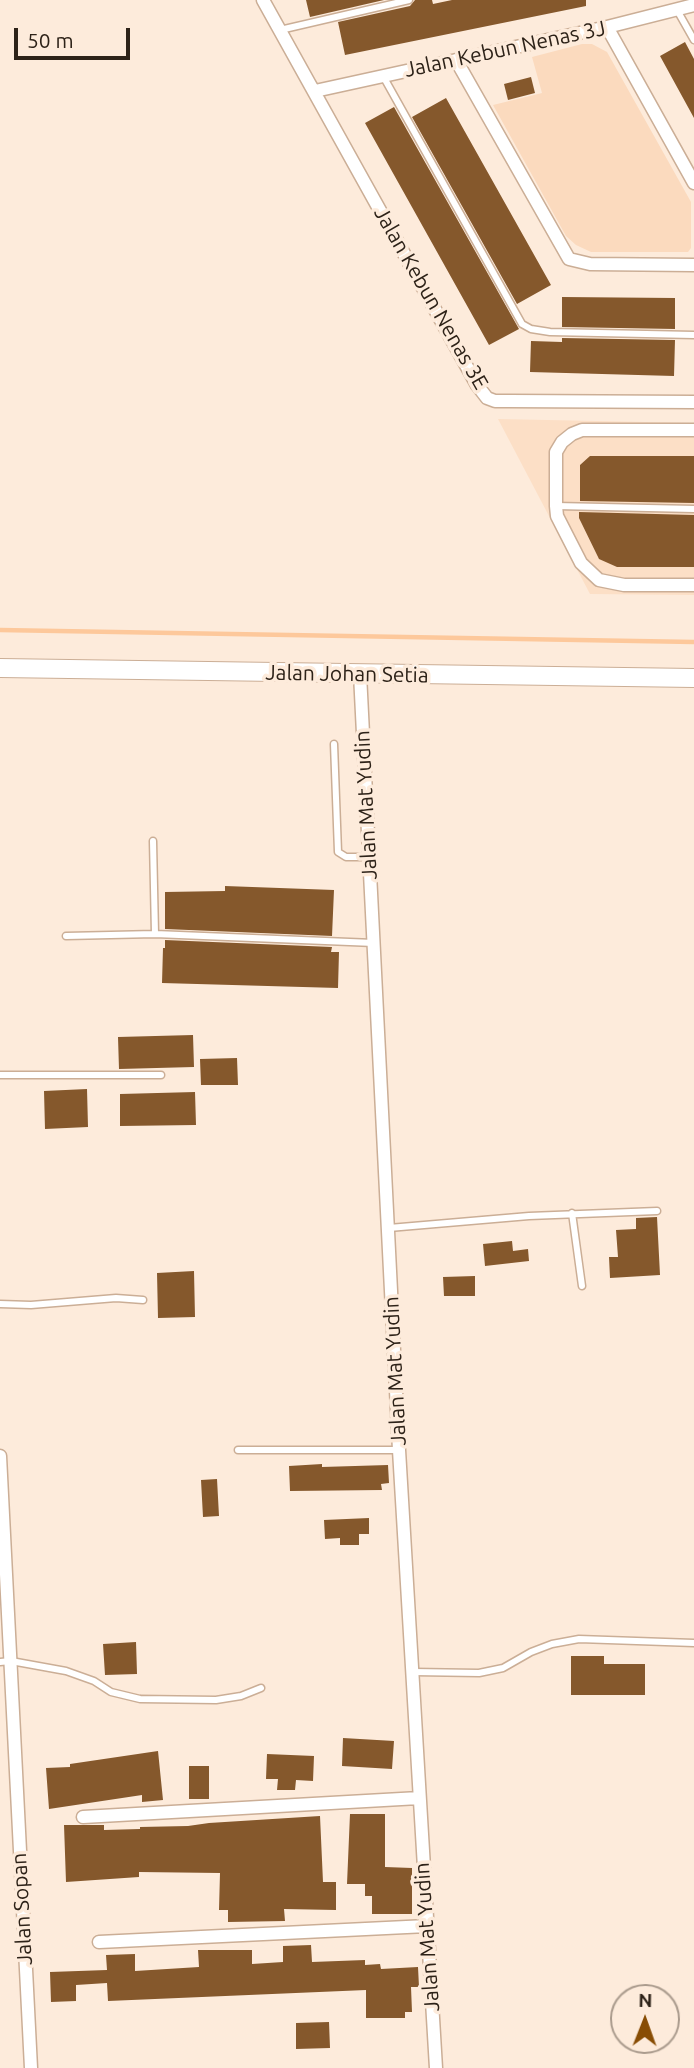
<!DOCTYPE html>
<html>
<head>
<meta charset="utf-8">
<style>
	body { margin:0 }
	#map { position:relative; width:694px; height:2068px; overflow:hidden; background:#fdebdb; font-family:Ubuntu,sans-serif }
	canvas { display:block }
	.north { position:absolute; left:610px; top:1984px; width:70px; height:70px; box-sizing:border-box; background:#fdebdb; border:2px solid #aa9b8d; border-radius:50%; rotate:1deg; font-size:19px; font-weight:700; line-height:28px; text-align:center; color:#2d2218 }
	.north::after { content:''; display:block; margin:auto; width:24px; height:32px; background:#884d04; clip-path:polygon(50% 0,100% 100%,50% 72%,0 100%) }
	.scale { position:absolute; left:14px; top:28px; width:116px; height:32px; box-sizing:border-box; border:4px solid #2d2218; border-top:0; padding-left:9px; font-size:21px; line-height:24px; white-space:nowrap; color:#2d2218; -webkit-text-stroke:5px #fdebdb; paint-order:stroke }
</style>
</head>
<body>
<div id="map">
<canvas width="694" height="2068"></canvas>
<div class="north">N</div>
<div class="scale">50 m</div>
</div>
<script>
const ctx = document.querySelector('canvas').getContext('2d');
ctx.lineJoin = 'round';
function fill(path, color) { ctx.fillStyle = color; ctx.fill(path, 'evenodd'); }
const poly = rows => new Path2D(rows.map(r => 'M' + r).join(''));
function trace(path, color, width, dash) { ctx.strokeStyle = color; ctx.lineWidth = width; ctx.lineCap = dash ? 'butt' : 'round'; ctx.setLineDash(dash || []); ctx.stroke(path); }
function write(font, color, halo, rows, align = 'center') {
  ctx.font = font + ' Ubuntu,sans-serif'; ctx.lineWidth = 7; ctx.setLineDash([]); ctx.textBaseline = 'middle'; ctx.strokeStyle = halo; ctx.fillStyle = color; for (const [text, x, y, turn = 0] of rows) {
    ctx.save(); ctx.translate(x, y); ctx.rotate((+turn || 0) * Math.PI / 180); ctx.textAlign = isNaN(turn) ? turn : align; if (halo) ctx.strokeText(text, 0, 0); ctx.fillText(text, 0, 0); ctx.restore();
  }
}
const built = poly([
	[498,419,694,423,694,595,590,594]
]);
const green = poly([
	[582,44,592,44,607,52,691,202,691,248,688,252,591,252,576,245,566,236,493,105,542,93,532,57]
]);
const stream = poly([
	[0,630,694,642]
]);
const building = poly([
	[306,0,384,0,310,17],
	[415,0,432,0,433,4,452,0,586,0,586,6,345,55,338,22,410,6],
	[685,42,694,59,694,118,660,56],
	[531,77,535,93,508,100,504,84],
	[446,98,551,285,517,304,412,117],
	[394,107,519,329,489,345,365,123],
	[562,297,675,298,675,329,562,327],
	[562,338,675,340,674,376,530,372,531,341,562,342],
	[590,456,694,456,694,503,580,501,580,465],
	[579,512,694,515,694,567,617,567,599,559,579,518],
	[225,886,334,890,332,936,165,929,165,892,225,891],
	[165,940,332,947,331,952,339,952,338,988,162,983,163,948,165,948],
	[193,1035,194,1067,119,1069,118,1037],
	[237,1058,238,1085,201,1085,200,1059],
	[87,1089,88,1127,45,1129,44,1091],
	[195,1092,196,1125,120,1126,120,1094],
	[657,1217,660,1275,610,1278,609,1257,618,1257,616,1230,636,1229,636,1218],
	[512,1241,513,1251,528,1249,529,1261,485,1266,483,1244],
	[194,1271,195,1317,158,1318,157,1273],
	[475,1276,475,1296,444,1296,443,1277],
	[322,1464,322,1467,388,1465,389,1483,381,1484,382,1490,290,1491,289,1466],
	[217,1479,219,1516,203,1517,201,1480],
	[369,1518,369,1534,359,1534,359,1545,340,1545,340,1538,325,1539,324,1520],
	[136,1642,137,1674,105,1675,103,1644],
	[571,1656,604,1656,604,1664,645,1664,645,1695,571,1695],
	[343,1738,394,1741,392,1769,342,1766],
	[158,1751,163,1800,142,1802,142,1795,49,1809,46,1768,70,1767,70,1764],
	[267,1754,314,1756,313,1781,296,1780,295,1790,277,1790,278,1779,266,1779],
	[189,1766,209,1766,209,1799,189,1799],
	[350,1814,385,1814,385,1867,412,1868,412,1914,372,1914,372,1896,365,1896,365,1884,347,1884],
	[320,1816,323,1882,336,1882,336,1910,284,1909,285,1921,228,1922,228,1910,219,1910,220,1873,139,1872,139,1877,66,1882,64,1825,104,1825,104,1830,140,1829,140,1827,188,1826,209,1823],
	[311,1945,312,1962,365,1960,365,1965,380,1964,381,1969,418,1967,419,1987,411,1987,412,2012,405,2012,405,2018,366,2018,366,1990,108,2001,107,1983,76,1985,76,2001,51,2002,50,1972,107,1970,106,1955,135,1954,135,1971,199,1967,198,1950,252,1950,252,1964,283,1962,283,1946],
	[329,2022,330,2048,296,2049,296,2023]
]);
const service = poly([
	[677,10,694,40],
	[280,30,409,0],
	[383,76,522,324,531,329,550,332,694,335],
	[556,506,694,509],
	[334,744,338,852,346,857,370,857],
	[153,841,155,934],
	[66,936,155,934,374,943],
	[0,1075,161,1075],
	[572,1213,582,1286],
	[389,1228,529,1216,657,1211],
	[0,1304,31,1305,116,1298,143,1300],
	[238,1450,399,1450],
	[0,1662,11,1661,66,1671,94,1681,111,1692,140,1699,216,1700,241,1696,261,1688],
	[413,1672,479,1673,503,1668,531,1652,552,1644,579,1639,694,1643]
]);
const minor = poly([
	[263,0,477,385,487,398,495,401,509,401,694,402],
	[607,27,694,183],
	[456,60,569,259,590,264,694,265],
	[315,91,607,27,694,5],
	[694,430,582,430,572,434,562,442,556,452,556,506,557,516,581,563,599,580,624,585,694,585],
	[360,674,399,1450,436,2068],
	[0,1456,31,2068],
	[83,1817,419,1798],
	[99,1942,427,1926]
]);
const secondary = poly([
	[0,668,694,678]
]);
const streetNames = [
	["Jalan Kebun Nenas 3J",505,49,-12],
	["Jalan Kebun Nenas 3E",431,298,60],
	["Jalan Johan Setia",347,674,1],
	["Jalan Mat Yudin",366,805,-93],
	["Jalan Mat Yudin",395,1371,-93],
	["Jalan Sopan",22,1909,-93],
	["Jalan Mat Yudin",427,1937,-94]
];
fill(built, '#fcdfc6');
fill(green, '#fbdabe');
trace(stream, '#fdc89b', 4.5);
fill(building, '#85582c');
trace(service, '#cbae96', 9);
trace(minor, '#cbae96', 15);
trace(secondary, '#cbae96', 20);
trace(service, '#fff', 6);
trace(minor, '#fff', 12);
trace(secondary, '#fff', 18);
write('21px', '#2d2218', '#fdebdb', streetNames);
</script>
</body>
</html>
